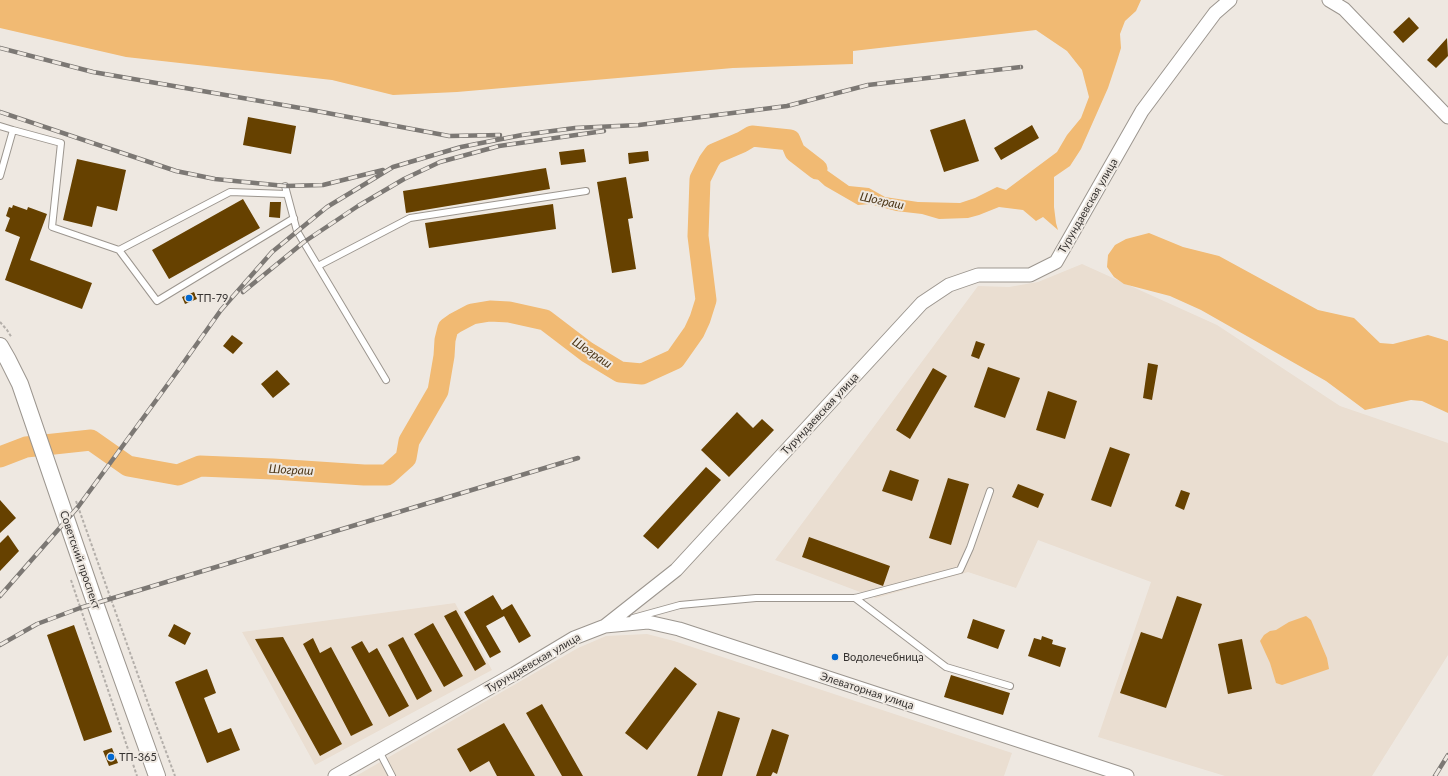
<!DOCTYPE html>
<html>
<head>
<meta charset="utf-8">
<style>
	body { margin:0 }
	canvas { display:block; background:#eee8e1 }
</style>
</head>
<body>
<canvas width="1448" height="776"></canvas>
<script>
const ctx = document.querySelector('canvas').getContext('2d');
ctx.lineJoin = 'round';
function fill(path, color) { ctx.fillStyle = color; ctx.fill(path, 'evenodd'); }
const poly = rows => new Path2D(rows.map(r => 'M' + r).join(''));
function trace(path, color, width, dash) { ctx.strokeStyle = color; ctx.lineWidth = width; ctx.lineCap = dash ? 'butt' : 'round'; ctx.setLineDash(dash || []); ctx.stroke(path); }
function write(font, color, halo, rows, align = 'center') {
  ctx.font = font + ' Lato,sans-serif'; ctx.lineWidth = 4; ctx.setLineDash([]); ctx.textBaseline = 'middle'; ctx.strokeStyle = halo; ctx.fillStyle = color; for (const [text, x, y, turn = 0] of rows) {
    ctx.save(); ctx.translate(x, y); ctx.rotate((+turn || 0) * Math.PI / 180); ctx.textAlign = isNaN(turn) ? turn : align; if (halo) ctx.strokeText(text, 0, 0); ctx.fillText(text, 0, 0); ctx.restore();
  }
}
const built = poly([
	[1082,264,1217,325,1340,406,1448,443,1448,655,1372,776,1225,776,1098,737,1151,582,1038,540,1016,588,968,572,876,598,775,560,978,286,1009,287,1038,282],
	[455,603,492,670,315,765,242,632],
	[647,634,674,641,1012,753,1004,776,356,776,578,648,606,636]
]);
const water = poly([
	[0,0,1141,0,1136,11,1125,21,1120,34,1121,48,1117,61,1108,88,1081,149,1070,166,1054,177,1054,207,1056,223,1058,230,1043,217,1036,221,1023,210,999,207,979,215,968,218,939,219,922,214,896,211,870,204,858,205,825,186,804,167,795,152,808,157,849,186,869,188,885,197,918,202,960,203,975,198,997,187,1006,190,1057,152,1067,135,1081,118,1089,97,1082,70,1067,51,1036,30,853,51,853,64,733,68,457,92,393,95,332,80,126,57,0,28],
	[1149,233,1183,247,1219,256,1318,310,1354,318,1380,343,1393,344,1428,335,1448,341,1448,413,1422,401,1411,400,1365,410,1326,381,1201,310,1170,296,1124,284,1114,277,1107,267,1108,255,1115,245,1126,239],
	[1306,616,1311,620,1327,658,1329,669,1282,685,1276,683,1270,663,1260,641,1264,635,1270,631,1276,630,1289,622]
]);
const river = poly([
	[0,457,26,447,91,440,128,466,178,475,200,466,273,469,364,475,387,475,406,458,409,441,438,391,444,356,445,340,448,328,455,323,472,314,490,311,509,312,545,320,587,352,620,372,642,374,675,359,694,332,700,319,706,300,698,236,700,179,709,161,714,154,742,142,752,136,790,140,795,152,817,169]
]);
const building = poly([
	[1409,17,1419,28,1403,43,1393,32],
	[1447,38,1448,56,1436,68,1427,60],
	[248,117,296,126,291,154,243,145],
	[965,119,979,161,944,172,930,130],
	[1032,125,1039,138,1001,160,994,148],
	[584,149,586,162,561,165,559,152],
	[648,151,649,161,629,164,628,153],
	[77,159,126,170,117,211,97,206,92,227,63,220],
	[546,168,550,189,406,213,403,191],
	[626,177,633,218,628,219,636,269,612,273,597,182],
	[243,199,260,228,169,279,152,250],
	[270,202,281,202,280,218,269,217],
	[553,204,556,229,429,248,425,223],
	[13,205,27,210,28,207,47,214,30,260,92,283,82,309,5,280,20,237,5,231,10,218,6,216,9,207,12,208],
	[194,292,197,299,185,304,182,297],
	[232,335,243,343,233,354,223,346],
	[976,341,985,344,979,359,971,356],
	[1148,363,1158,365,1152,400,1143,398],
	[988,367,1020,378,1005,418,974,407],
	[933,368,947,376,910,439,896,430],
	[277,370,290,384,273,398,261,384],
	[1048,391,1077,401,1065,439,1036,430],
	[737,412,753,428,762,419,774,430,729,477,701,450],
	[1110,447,1130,454,1111,507,1091,500],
	[706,467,721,480,658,549,643,536],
	[890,470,919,480,912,501,882,491],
	[948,478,969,484,951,545,929,538],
	[1018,484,1044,494,1038,508,1012,497],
	[1181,490,1190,493,1184,510,1175,506],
	[0,500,16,518,0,533],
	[8,535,19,551,0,571,0,543],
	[809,537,890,566,883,586,802,557],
	[493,595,502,610,512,604,531,636,519,643,504,616,486,626,501,652,490,658,464,612],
	[1177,596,1202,604,1166,708,1120,693,1141,632,1162,639],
	[456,610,486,664,475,671,444,616],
	[973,619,1005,630,998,649,967,638],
	[433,623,463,676,444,687,414,634],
	[174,624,191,633,185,645,168,636],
	[74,625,112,732,84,741,47,635],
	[1042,636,1053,640,1052,644,1066,648,1060,667,1028,656,1034,638,1041,640],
	[283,637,342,744,320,756,255,639],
	[403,637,432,691,417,700,388,645],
	[313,638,320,653,331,647,373,725,351,736,303,644],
	[1242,639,1252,689,1228,694,1218,644],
	[362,641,369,653,377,648,409,706,389,717,351,647],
	[675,667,697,684,647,750,625,733],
	[207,669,216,693,204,698,218,733,231,728,240,750,207,763,175,682],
	[951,675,1010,693,1003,715,944,697],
	[542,704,583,776,562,776,526,713],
	[718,711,740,718,722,776,697,776],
	[504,723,535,776,497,776,489,761,470,772,457,749],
	[772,729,789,735,777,774,773,772,771,776,756,776],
	[112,748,118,763,109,766,103,751]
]);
const path = poly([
	[0,322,7,330,12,338],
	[76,501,149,706,175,776],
	[71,580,137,776]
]);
const service = poly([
	[0,126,13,130,0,176],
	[13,130,61,143,52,227,119,250,230,192,287,194],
	[285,186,297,231,386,380],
	[119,250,157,301,294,218],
	[318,266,410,218,586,191],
	[855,598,946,667,1010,686],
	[633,618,680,605,756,598,855,598,960,570,970,548,990,491],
	[379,751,392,776]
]);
const minor = poly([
	[1329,0,1344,9,1448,117],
	[605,626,648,622,679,629,1127,776],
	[335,776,514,674,574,638,605,626,676,570,922,303,949,285,978,275,1030,275,1056,262,1142,111,1215,13,1230,0]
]);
const tertiary = poly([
	[0,346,8,360,20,384,32,419,95,603,157,776]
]);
const rail = poly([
	[0,48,93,72,306,109,449,136,500,135],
	[0,112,176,171,215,179,285,186,323,185,383,170],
	[243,292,304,242,358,206,404,179,440,162,499,146,604,131],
	[0,596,78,507,179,369,221,310,272,252,327,207,393,167,461,147,522,135,575,128,639,125,787,106,868,85,1021,67],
	[0,645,37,624,80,608,578,458],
	[1435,776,1448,755]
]);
const markers = [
	[189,298,4,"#0269d2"],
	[835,657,4,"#0269d2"],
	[111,757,4,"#0269d2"]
];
const streetNames = [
	["Турундаевская улица",1088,206,-60],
	["Турундаевская улица",820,414,-47],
	["Советский проспект",80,560,71],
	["Турундаевская улица",533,663,-30],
	["Элеваторная улица",867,691,18]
];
const poiNames = [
	["ТП-79",197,298],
	["Водолечебница",843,657],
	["ТП-365",119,757]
];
const waterNames = [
	["Шограш",882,201,12],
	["Шограш",592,353,34],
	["Шограш",291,470,3]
];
fill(built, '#eaded1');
fill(water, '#f1ba73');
trace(river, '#f1ba73', 21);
fill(building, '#664100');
trace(service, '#9c968f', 8);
trace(minor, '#9c968f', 15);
trace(tertiary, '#9c968f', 18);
trace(path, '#b4afaa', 2, [3, 2]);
trace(service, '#fff', 6);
trace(minor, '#fff', 13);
trace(tertiary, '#fff', 16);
trace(rail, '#7c7874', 4.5);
trace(rail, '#eee8e1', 3, [9]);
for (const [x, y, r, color] of markers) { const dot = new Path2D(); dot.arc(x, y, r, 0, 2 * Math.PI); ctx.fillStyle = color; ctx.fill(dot); trace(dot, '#eee8e1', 1.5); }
write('11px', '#353230', '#eee8e1', streetNames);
write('11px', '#353230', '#eee8e1', poiNames, 'left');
write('italic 12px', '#4b3516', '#eee8e1', waterNames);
</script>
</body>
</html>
